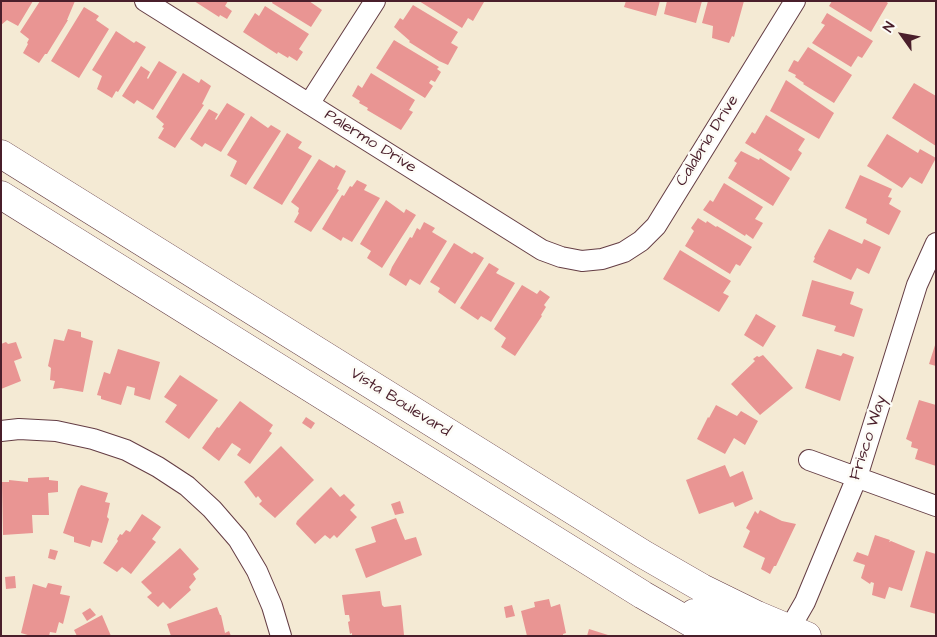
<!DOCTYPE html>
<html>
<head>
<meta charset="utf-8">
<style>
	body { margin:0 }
	#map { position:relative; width:937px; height:637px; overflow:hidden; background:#f4ead4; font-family:"Architects Daughter",sans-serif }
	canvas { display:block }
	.frame { position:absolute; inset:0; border:2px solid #4a1f2b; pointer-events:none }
	.north { position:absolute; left:877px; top:10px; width:50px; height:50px; -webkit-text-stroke:4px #fdfcf7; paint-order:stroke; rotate:302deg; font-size:14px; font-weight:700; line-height:20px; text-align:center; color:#4a1f2b }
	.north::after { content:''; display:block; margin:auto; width:18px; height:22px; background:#4a1f2b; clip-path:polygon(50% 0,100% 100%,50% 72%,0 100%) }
</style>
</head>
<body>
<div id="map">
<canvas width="937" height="637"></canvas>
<div class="frame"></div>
<div class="north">N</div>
</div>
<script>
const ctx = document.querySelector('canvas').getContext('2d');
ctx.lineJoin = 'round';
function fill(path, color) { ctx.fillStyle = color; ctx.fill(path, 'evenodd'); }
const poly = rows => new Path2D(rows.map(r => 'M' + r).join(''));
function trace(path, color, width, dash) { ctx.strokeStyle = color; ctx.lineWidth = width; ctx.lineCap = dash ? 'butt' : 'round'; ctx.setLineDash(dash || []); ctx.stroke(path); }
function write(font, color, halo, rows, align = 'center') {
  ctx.font = font + ' "Architects Daughter",sans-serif'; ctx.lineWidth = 5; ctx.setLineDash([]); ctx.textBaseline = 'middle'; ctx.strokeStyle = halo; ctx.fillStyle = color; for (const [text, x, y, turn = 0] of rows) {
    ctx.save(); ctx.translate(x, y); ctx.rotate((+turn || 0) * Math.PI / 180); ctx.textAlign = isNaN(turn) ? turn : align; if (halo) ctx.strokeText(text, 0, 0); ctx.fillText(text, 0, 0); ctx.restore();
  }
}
const building = poly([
	[1,1,33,1,18,26,7,20,1,25],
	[40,1,75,1,67,20,68,20,47,54,45,54,39,63,23,53,28,44,27,43,29,39,20,32],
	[194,1,228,1,225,6,232,11,227,19,220,15,219,17],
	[273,1,309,1,322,10,311,27,272,3],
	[419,1,483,1,484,2,473,21,468,18,462,28],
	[626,1,660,1,656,16,624,7],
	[667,1,702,1,696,23,664,14],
	[708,1,744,1,734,37,732,36,729,43,712,38,713,26,702,23],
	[832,1,885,1,888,3,871,32,829,6],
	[413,5,458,32,451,43,458,47,448,65,439,61,409,42,410,41,394,27,400,18,403,20],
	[265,6,309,34,299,49,303,52,297,61,289,56,288,58,278,52,277,54,243,32,255,13,259,16],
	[84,7,99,16,96,20,109,29,79,78,51,61],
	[827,13,873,41,862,58,858,56,851,67,812,43,825,25,821,23],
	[116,31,134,43,136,41,146,47,118,92,116,91,112,98,97,89,102,76,92,70],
	[394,40,439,67,437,69,441,72,435,82,431,80,429,83,433,86,425,98,376,68],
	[808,47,852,75,834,103,803,84,804,83,795,77,796,75,788,71,794,60,798,62],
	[159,61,177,72,153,110,137,100,134,104,122,96,141,66,150,72,147,78,148,79],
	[183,73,199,83,201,79,211,86,202,104,204,105,175,148,158,138,164,128,162,127,164,124,156,117],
	[371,73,415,100,409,110,413,112,401,130,367,110,368,108,359,103,360,101,352,96,358,85,362,88],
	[786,80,834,113,819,139,770,111],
	[914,83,936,96,936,146,892,118],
	[227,103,245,114,221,152,205,143,202,147,190,139,209,109,218,114,215,119,216,120],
	[766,115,805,139,798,150,802,153,791,171,745,143,752,132,755,134],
	[251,116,268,128,271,125,281,131,246,185,230,176,237,161,227,155],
	[287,133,302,142,298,148,312,156,282,205,253,188],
	[887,134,918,153,920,149,936,158,922,184,910,177,902,188,867,166],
	[741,151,759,160,760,158,790,178,773,206,728,178,737,163,734,161],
	[319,159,334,168,336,165,346,171,337,189,339,190,311,232,294,222,299,213,298,212,299,208,291,202],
	[860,175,892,189,888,197,892,198,889,204,901,211,889,235,866,223,867,219,845,208],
	[357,180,367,185,364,190,380,198,352,242,343,237,341,241,322,229,342,195,344,196,350,186,352,187],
	[724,183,763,207,755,219,763,223,753,239,746,234,745,236,703,210,710,200,713,202],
	[386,200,404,213,406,209,416,215,382,268,367,258,371,251,360,244],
	[698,218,706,223,707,221,716,227,717,226,752,247,740,266,736,264,730,274,685,246,694,231,691,228],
	[424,222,435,228,432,232,447,241,420,285,410,279,406,286,389,275,392,267,410,237,412,238,417,228,420,230],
	[829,229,862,244,864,239,881,247,869,274,857,268,851,280,813,262,815,258,814,257],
	[454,243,472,254,474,252,484,258,455,304,438,292,440,288,430,282],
	[680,250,731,281,723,293,729,296,719,312,663,279],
	[489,263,499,269,496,273,515,283,491,322,481,316,478,320,460,308],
	[812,280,854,292,850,304,863,309,854,337,834,331,836,326,802,316],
	[522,285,537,294,540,290,550,297,544,305,546,307,541,315,542,316,515,356,501,347,506,338,494,329],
	[756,314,776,326,763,347,744,335],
	[68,329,81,332,81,337,93,341,83,392,61,388,53,389,55,381,50,380,51,368,48,366,54,339,64,341],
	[6,342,8,344,16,342,22,358,14,361,21,381,1,389,1,344],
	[936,342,936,366,929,364],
	[118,349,160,362,150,400,134,395,135,388,127,386,121,405,101,399,101,396,97,395,104,372,110,374],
	[817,349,841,356,843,353,854,357,840,401,805,388],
	[763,355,793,388,760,415,731,384,755,361,753,359,757,356,759,357],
	[180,375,218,400,189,439,165,422,177,405,164,397],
	[919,400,936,405,936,466,915,459,918,449,911,447,912,442,906,439],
	[240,401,273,425,269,431,272,433,250,464,237,455,241,449,232,443,219,461,202,448,217,427,219,428],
	[716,405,737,416,741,411,758,421,745,445,734,438,725,454,697,439,708,417,709,418],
	[306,417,315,423,311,429,302,423],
	[281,446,314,480,275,518,259,504,262,501,258,496,256,498,244,482],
	[725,465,730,477,743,471,753,499,735,507,733,502,699,514,686,480],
	[49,477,49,480,58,481,58,492,48,493,49,515,32,515,33,533,3,535,2,482,9,482,9,480,28,482,28,478],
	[81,485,108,493,105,502,110,503,107,517,109,519,102,543,92,540,90,547,74,542,74,537,63,533,78,489],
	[331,487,340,497,344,494,355,505,350,510,357,517,337,538,334,535,330,539,325,535,315,544,296,524,297,521],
	[400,501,404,513,395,515,391,504],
	[760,510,782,521,796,524,776,566,774,566,770,574,761,569,765,558,743,547,750,531,746,528,755,511,758,514],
	[142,514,161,527,152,539,156,542,131,574,122,567,117,572,103,563,118,541,117,539,120,534,122,535,126,530,130,532],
	[396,518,405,540,416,537,422,555,366,578,355,549,376,542,371,527],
	[875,535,890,540,889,542,891,541,915,551,902,591,889,587,885,599,872,595,874,583,871,582,870,584,861,578,865,565,853,561,857,552,868,556],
	[180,548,199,569,193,574,196,579,189,587,191,590,170,609,163,602,158,607,147,597,152,593,141,582],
	[50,549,58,551,55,560,48,558],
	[926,551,936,554,936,614,910,607],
	[15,576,16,588,6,589,5,577],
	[48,583,62,586,60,594,70,596,63,624,59,622,56,633,50,632,49,636,31,636,21,633,33,584,46,588],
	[380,591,382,605,384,607,401,605,404,635,352,636,352,633,350,634,348,622,350,621,349,615,345,615,342,595],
	[549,599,551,607,560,604,566,633,563,634,563,636,527,636,521,611,535,607,534,602],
	[512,605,515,616,506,618,504,607],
	[217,607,220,615,221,615,225,633,229,631,231,636,171,636,167,624],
	[90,608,96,615,87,621,82,613],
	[102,615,111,636,77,636,74,630],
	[589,629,608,635,608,636,587,636]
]);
const street = poly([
	[145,1,542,250,561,257,582,261,602,259,624,252,641,241,656,226,795,1],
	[309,104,375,1],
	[1,431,19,429,56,431,93,439,126,450,158,467,187,486,212,509,238,539,257,571,272,606,281,636],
	[809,460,936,506],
	[790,628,805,602,857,477,917,285,936,243]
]);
const secondary = poly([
	[1,154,643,554,702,588,757,615,807,636],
	[1,195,643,595,714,636],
	[694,613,761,636]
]);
const streetNames = [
	["Calabria Drive",708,141,-58],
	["Palermo Drive",370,142,32],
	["Vista Boulevard",400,403,32],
	["Frisco Way",869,438,-72]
];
fill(building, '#e99593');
trace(street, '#643d44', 22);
trace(secondary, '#643d44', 29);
trace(street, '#fff', 20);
trace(secondary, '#fff', 28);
write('16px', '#4a1f2b', '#fdfcf7', streetNames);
</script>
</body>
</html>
